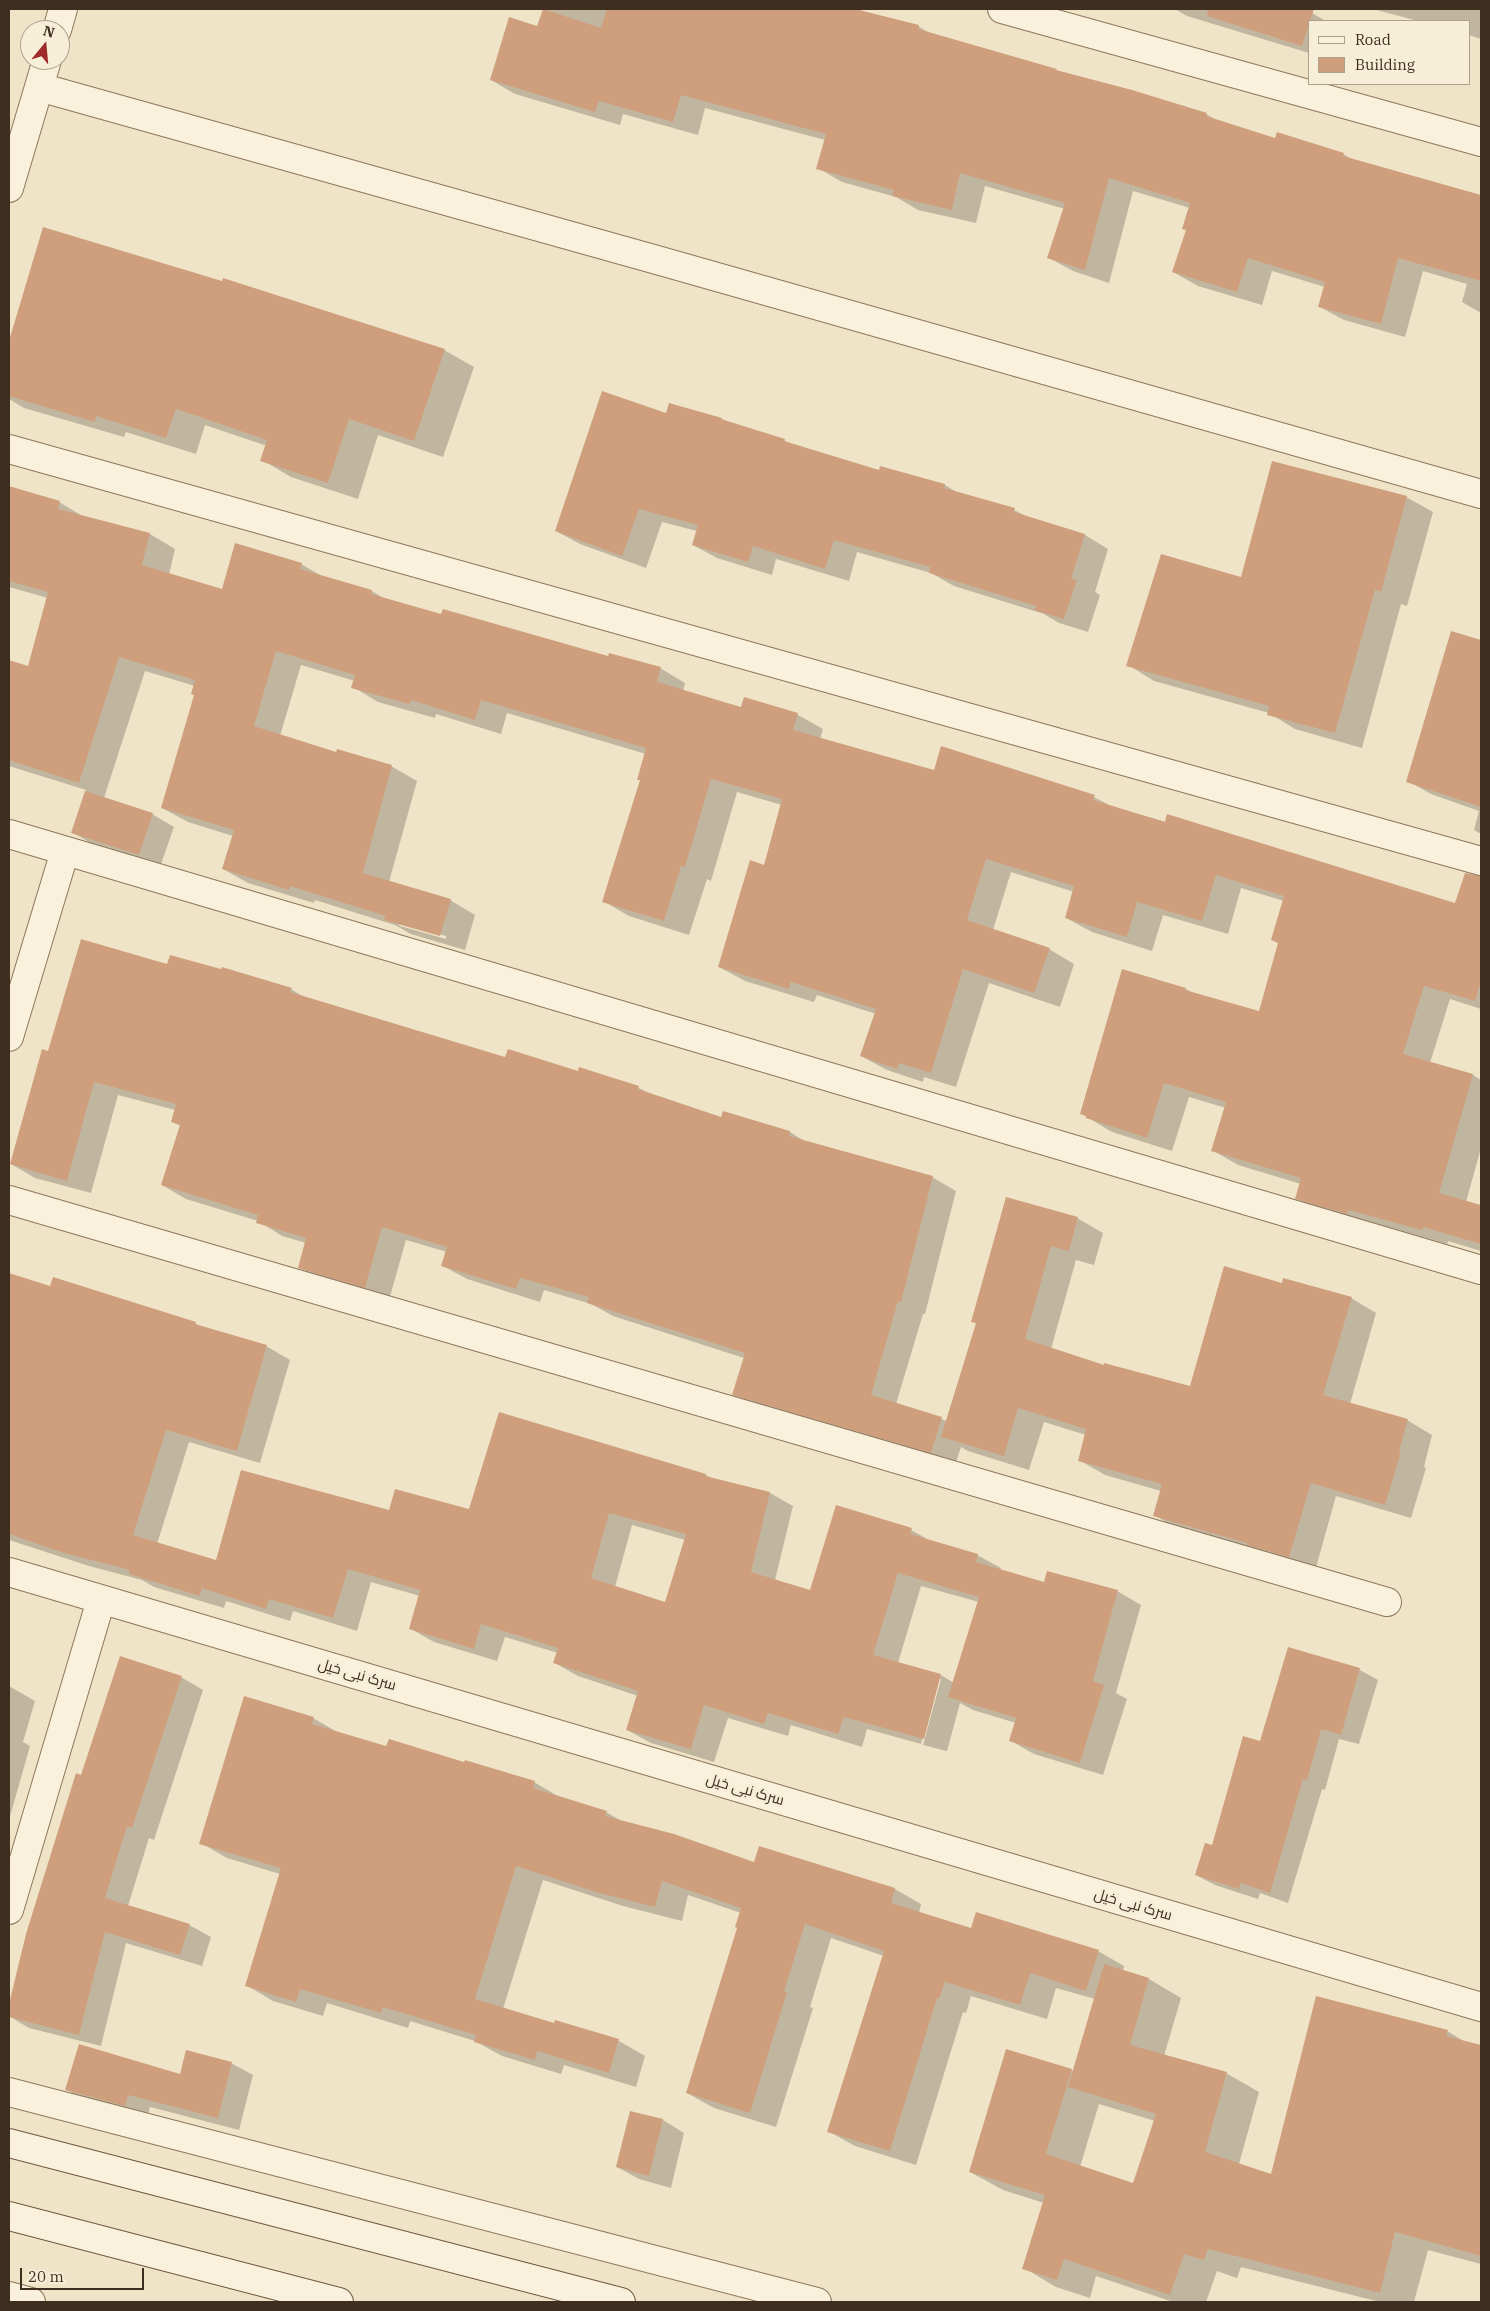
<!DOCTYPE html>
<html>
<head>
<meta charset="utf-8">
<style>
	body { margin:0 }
	#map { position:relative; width:1490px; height:2311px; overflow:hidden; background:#f0e4c8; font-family:"IBM Plex Serif",serif }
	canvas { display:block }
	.frame { position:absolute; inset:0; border:10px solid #3d2e20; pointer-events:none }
	.legend { position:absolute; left:1308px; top:20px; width:162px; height:65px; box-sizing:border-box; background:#f7eed8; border:1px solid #ada18e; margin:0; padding:6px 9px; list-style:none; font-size:15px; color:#3d2e20 }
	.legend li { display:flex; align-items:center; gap:10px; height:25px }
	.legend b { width:25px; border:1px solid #ada18e }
	.north { position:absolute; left:20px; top:20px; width:50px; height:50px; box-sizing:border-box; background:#f7eed8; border:1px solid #ada18e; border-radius:50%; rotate:17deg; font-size:14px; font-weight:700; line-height:20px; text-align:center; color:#3d2e20 }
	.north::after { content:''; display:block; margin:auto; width:18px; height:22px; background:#9e2a2b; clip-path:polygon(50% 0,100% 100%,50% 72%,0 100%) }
	.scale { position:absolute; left:20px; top:2268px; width:124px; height:22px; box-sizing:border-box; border:2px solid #3d2e20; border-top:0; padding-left:6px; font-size:15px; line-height:18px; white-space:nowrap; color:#3d2e20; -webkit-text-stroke:4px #f7eed8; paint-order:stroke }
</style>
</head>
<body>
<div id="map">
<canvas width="1490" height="2311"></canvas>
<div class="frame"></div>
<ul class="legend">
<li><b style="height:6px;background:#faf1dc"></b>Road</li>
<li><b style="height:14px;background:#cf9f7d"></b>Building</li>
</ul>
<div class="north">N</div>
<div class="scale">20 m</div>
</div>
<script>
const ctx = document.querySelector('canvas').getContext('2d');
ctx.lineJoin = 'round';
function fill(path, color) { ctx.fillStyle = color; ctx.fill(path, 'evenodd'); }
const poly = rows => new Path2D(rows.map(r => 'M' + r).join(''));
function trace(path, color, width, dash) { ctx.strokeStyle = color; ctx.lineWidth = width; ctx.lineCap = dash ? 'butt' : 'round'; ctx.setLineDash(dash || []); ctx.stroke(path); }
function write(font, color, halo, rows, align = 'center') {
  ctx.font = font + ' "IBM Plex Serif",Cairo,serif'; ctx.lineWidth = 5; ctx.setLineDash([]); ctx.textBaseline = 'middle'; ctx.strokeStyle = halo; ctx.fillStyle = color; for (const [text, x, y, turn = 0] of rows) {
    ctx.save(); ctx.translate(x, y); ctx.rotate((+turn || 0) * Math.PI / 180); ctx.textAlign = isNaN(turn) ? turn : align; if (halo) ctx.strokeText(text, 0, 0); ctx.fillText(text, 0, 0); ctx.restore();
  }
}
const shadow = poly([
	[544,9,855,9,918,26,931,34,1062,73,1206,114,1220,122,1276,139,1343,154,1353,160,1481,196,1481,313,1462,302,1467,284,1423,271,1405,337,1344,320,1320,307,1325,287,1272,271,1262,305,1198,286,1173,272,1187,230,1190,208,1133,191,1109,283,1073,271,1049,258,1065,209,985,186,976,223,918,210,896,197,842,182,818,168,825,140,705,108,698,135,623,114,620,125,515,94,491,80,538,27],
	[1175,9,1298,9,1312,13,1326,21,1309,21,1309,53,1187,16],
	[1373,9,1481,9,1481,39,1469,35,1469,21,1418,21],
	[44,229,444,350,474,367,443,457,378,435,358,499,291,477,262,460,267,446,205,425,196,454,126,432,124,437,24,408,9,399,9,345],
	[670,405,722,419,729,423,784,440,792,445,880,471,945,485,958,493,1014,510,1028,517,1085,535,1108,549,1095,592,1100,595,1088,632,1059,623,1044,614,954,586,931,573,857,552,849,581,776,559,772,575,717,558,693,545,697,531,662,522,646,568,580,544,556,531,667,414],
	[9,487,59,502,84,517,150,534,175,549,169,575,222,591,301,564,325,578,372,591,385,599,442,616,609,658,660,668,685,683,683,691,742,708,745,699,798,715,823,729,820,739,935,771,1094,797,1113,807,1456,905,1457,903,1481,910,1481,1009,1450,999,1430,1063,1473,1075,1481,1080,1481,1148,1466,1202,1481,1206,1481,1251,1448,1241,1447,1244,1374,1223,1373,1228,1322,1213,1296,1198,1301,1184,1238,1165,1212,1150,1226,1108,1189,1097,1172,1151,1112,1132,1082,1114,1186,989,1195,994,1260,1013,1279,944,1284,901,1241,888,1228,934,1163,915,1152,951,1092,932,1066,918,1074,892,1011,872,993,930,1049,949,1074,964,1060,1007,989,983,956,1087,924,1077,923,1082,887,1070,861,1056,876,1014,817,995,814,1002,745,981,719,967,765,867,782,805,737,792,711,881,707,879,689,935,629,916,603,901,641,781,646,754,507,713,501,734,436,714,435,718,378,702,353,687,355,681,301,665,280,736,337,754,391,766,417,781,389,882,450,900,475,915,465,950,411,934,395,925,315,900,314,903,248,883,223,869,233,836,188,822,162,808,195,695,195,686,145,671,104,798,152,814,174,827,160,867,94,845,72,832,86,790,9,766,9,769,9,661,29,667,48,598,9,587],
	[395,921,446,936,446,939,400,926],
	[1406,497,1433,512,1407,606,1401,604,1362,748,1295,729,1269,713,1154,681,1128,665,1242,579],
	[1452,633,1481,641,1481,834,1474,830,1479,811,1431,794,1408,781],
	[168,965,291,989,307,999,506,1058,579,1073,580,1069,639,1088,650,1094,722,1119,790,1132,806,1142,932,1177,956,1191,925,1314,923,1314,896,1404,947,1421,977,1324,973,1321,1077,1218,1103,1233,1094,1265,1076,1260,1051,1349,1104,1366,1190,1388,1283,1284,1351,1298,1376,1313,1350,1404,1407,1420,1432,1435,1424,1467,1426,1468,1411,1518,1336,1496,1315,1571,1180,1530,1154,1515,1161,1491,1105,1475,1079,1460,1086,1435,1044,1422,1029,1470,968,1451,961,1447,955,1465,758,1408,734,1394,744,1358,613,1316,591,1304,544,1290,540,1302,467,1279,443,1266,447,1252,406,1240,389,1300,324,1281,300,1268,306,1243,282,1236,258,1221,186,1199,162,1185,181,1126,172,1121,175,1110,118,1095,91,1193,35,1178,11,1164,49,1052],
	[9,1274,51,1287,195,1323,205,1329,266,1346,290,1360,260,1463,189,1442,157,1544,217,1562,389,1512,469,1510,499,1414,706,1475,715,1480,770,1493,793,1506,775,1580,811,1591,911,1530,931,1541,977,1555,1001,1568,1000,1570,1045,1584,1117,1591,1141,1605,1116,1693,1127,1699,1103,1775,1034,1754,1011,1741,1016,1723,973,1710,960,1703,947,1751,923,1745,941,1679,938,1679,921,1744,867,1729,862,1747,791,1725,788,1736,728,1718,714,1762,651,1743,627,1730,638,1696,578,1676,555,1663,558,1653,505,1637,497,1661,434,1642,411,1629,420,1596,371,1582,357,1631,293,1611,290,1621,226,1601,224,1608,154,1587,142,1580,89,1566,9,1540],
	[632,1525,685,1540,666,1603,615,1587],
	[921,1586,979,1602,954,1683,941,1675,898,1663],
	[1289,1649,1360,1670,1378,1680,1359,1744,1339,1739,1325,1790,1322,1789,1288,1903,1260,1893,1258,1899,1215,1885,1196,1875,1213,1846,1261,1742],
	[181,1677,203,1690,154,1840,149,1838,128,1906,189,1925,211,1937,202,1966,126,1943,101,2046,29,2028,9,2016,27,1934],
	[9,1686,35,1701,23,1742,30,1746,9,1820],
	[313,1718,339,1733,387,1747,465,1764,534,1782,561,1798,606,1812,623,1822,755,1864,760,1848,895,1889,921,1904,919,1913,972,1929,1098,1951,1124,1966,1123,1971,1149,1979,1181,1998,1164,2056,1226,2073,1259,2092,1239,2164,1272,2175,1447,2031,1467,2043,1481,2047,1481,2264,1428,2250,1414,2302,1380,2302,1241,2267,1237,2278,1217,2271,1206,2302,1173,2302,1096,2276,1090,2298,1056,2287,1024,2268,1044,2203,1003,2190,970,2172,1071,2070,1074,2072,1095,1999,1056,1988,1047,2019,971,1996,966,2013,963,2012,916,2165,855,2146,828,2131,884,1956,831,1938,810,2007,813,2008,776,2127,714,2108,687,2093,738,1927,741,1913,688,1895,682,1921,623,1906,543,1880,503,2009,555,2025,556,2021,619,2041,645,2056,636,2087,564,2065,561,2074,502,2056,475,2041,410,2021,408,2028,327,2003,323,2016,273,2001,246,1985,280,1874,227,1858,201,1843],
	[1099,2104,1155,2121,1134,2184,1080,2167],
	[231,2063,253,2075,239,2130,150,2107,147,2118,88,2102,67,2090,180,2075],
	[631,2112,663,2120,684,2133,671,2188,639,2179,617,2167]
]);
const building = poly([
	[543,9,601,28,607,9,855,9,919,25,918,29,1057,69,1056,70,1132,90,1207,113,1206,116,1275,138,1277,132,1344,153,1343,156,1481,195,1481,281,1398,258,1381,324,1318,307,1325,282,1248,258,1237,292,1172,272,1186,230,1182,229,1190,203,1109,178,1085,270,1047,258,1065,203,960,173,952,210,892,196,894,190,816,169,826,134,681,95,673,122,599,101,595,112,490,80,509,17,537,26],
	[1208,9,1314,9,1302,46,1207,16],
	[43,227,222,281,223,278,445,349,414,441,349,419,328,483,260,461,267,440,176,409,166,438,96,416,95,422,9,396,9,341],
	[602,391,666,413,669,403,722,418,721,419,785,439,784,441,879,470,880,466,945,484,944,488,1015,508,1014,512,1085,534,1071,579,1077,580,1064,619,1034,610,1036,606,929,573,930,567,834,540,825,569,753,546,748,562,692,545,698,525,639,509,622,556,555,531],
	[1272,461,1407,496,1381,592,1375,590,1335,733,1267,715,1269,706,1126,666,1161,554,1241,577],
	[9,486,60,501,58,509,150,533,142,565,222,589,235,543,302,563,300,569,372,590,371,594,441,614,443,609,608,656,609,653,661,667,657,682,741,707,744,697,798,713,793,730,934,770,941,746,1095,795,1093,800,1165,822,1167,814,1455,903,1465,873,1481,876,1481,981,1475,1001,1424,986,1403,1054,1473,1074,1439,1193,1481,1205,1481,1244,1423,1227,1422,1230,1348,1210,1347,1214,1295,1199,1301,1178,1211,1151,1226,1102,1164,1083,1147,1138,1086,1118,1086,1116,1080,1114,1122,969,1186,988,1185,990,1259,1011,1278,943,1271,940,1284,896,1216,875,1202,921,1137,902,1127,937,1065,918,1074,886,986,859,967,920,1050,948,1034,993,963,969,931,1073,899,1063,897,1069,860,1056,876,1009,791,982,789,989,718,967,750,860,764,865,782,799,711,779,685,867,681,866,664,921,602,902,640,780,637,780,646,748,481,700,475,720,411,700,409,704,351,688,355,675,276,651,254,726,336,752,337,749,392,765,363,873,451,899,440,936,384,920,386,916,290,886,289,890,222,869,234,830,161,808,194,695,191,694,195,680,119,657,79,783,9,760,9,660,28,666,48,592,9,581],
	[1451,631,1481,640,1481,807,1406,782],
	[85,791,153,813,139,855,71,833],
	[81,939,167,964,170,955,221,969,222,967,292,988,290,992,505,1057,508,1049,578,1071,579,1067,639,1086,638,1089,721,1117,723,1111,790,1131,789,1136,933,1176,901,1302,898,1301,871,1395,942,1417,931,1453,732,1395,745,1353,587,1303,589,1297,520,1278,516,1289,441,1266,447,1247,382,1227,365,1288,298,1268,306,1238,256,1223,258,1215,161,1185,180,1125,171,1122,176,1104,94,1082,67,1181,10,1164,42,1049,48,1051],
	[1006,1197,1078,1217,1069,1251,1051,1246,1025,1339,1104,1365,1104,1363,1190,1386,1224,1266,1282,1283,1283,1278,1352,1297,1323,1395,1408,1419,1399,1451,1401,1452,1385,1505,1311,1483,1289,1557,1247,1545,1247,1543,1153,1516,1162,1484,1078,1461,1086,1429,1018,1408,1004,1456,941,1437,976,1323,971,1322],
	[9,1273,50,1286,53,1277,196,1322,195,1324,267,1345,237,1451,166,1430,133,1535,216,1560,241,1470,389,1510,395,1489,469,1509,499,1412,706,1474,705,1476,770,1492,751,1572,810,1590,836,1505,912,1528,910,1534,978,1554,976,1562,1044,1582,1047,1571,1118,1590,1093,1681,1104,1685,1080,1763,1009,1741,1016,1718,948,1697,979,1597,898,1573,873,1655,941,1674,924,1739,844,1717,838,1734,768,1713,764,1724,704,1705,691,1749,626,1730,638,1691,553,1663,558,1648,481,1624,474,1649,409,1629,420,1590,348,1569,333,1618,269,1599,266,1609,202,1588,200,1596,129,1574,130,1570,64,1553,9,1534],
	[609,1513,686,1534,665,1602,591,1578],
	[1288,1647,1360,1668,1341,1735,1321,1729,1307,1780,1303,1779,1270,1893,1241,1883,1239,1889,1195,1875,1205,1843,1212,1845,1243,1736,1260,1741],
	[120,1656,182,1676,132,1828,127,1826,105,1898,190,1924,180,1955,105,1932,79,2035,9,2017,9,2004,26,1934,76,1773,81,1775],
	[244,1696,314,1717,312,1724,386,1746,389,1739,464,1762,465,1760,535,1781,533,1788,607,1811,605,1816,674,1834,754,1862,759,1846,895,1888,891,1903,971,1928,976,1912,1099,1950,1086,1991,1030,1973,1020,2005,945,1982,939,1999,937,1998,890,2151,827,2132,884,1951,805,1924,784,1991,787,1992,750,2113,686,2093,737,1928,735,1927,741,1908,662,1881,655,1907,596,1892,516,1866,475,1999,554,2023,555,2020,619,2039,609,2073,537,2051,535,2060,474,2042,476,2035,383,2007,381,2013,300,1989,296,2002,245,1986,281,1868,199,1844],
	[1104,1964,1149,1978,1130,2045,1227,2072,1205,2152,1271,2174,1316,1996,1448,2030,1446,2036,1481,2045,1481,2256,1395,2232,1380,2293,1208,2249,1204,2260,1184,2254,1170,2295,1064,2259,1057,2280,1022,2269,1045,2195,969,2172,1006,2049,1072,2069,1046,2154,1133,2183,1156,2114,1068,2087],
	[79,2044,180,2074,186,2050,232,2062,218,2118,128,2095,125,2106,65,2090],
	[630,2111,663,2119,649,2176,616,2167]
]);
const minor = poly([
	[1002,9,1481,142],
	[57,30,63,9],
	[39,87,657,260,1481,494],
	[9,188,47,60],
	[9,449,1481,861],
	[9,834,1481,1270],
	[9,1037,65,851],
	[9,1200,1387,1602],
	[9,1572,1481,2007],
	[9,1910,101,1600],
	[9,2092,817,2302],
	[9,2296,31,2302]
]);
const secondary = poly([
	[9,2143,621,2302],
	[9,2216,339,2302]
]);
const streetNames = [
	["سرک نبی خیل",357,1675,16],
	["سرک نبی خیل",745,1790,16],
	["سرک نبی خیل",1133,1905,16]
];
fill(shadow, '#0003');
fill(building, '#cf9f7d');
trace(minor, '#8d765c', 30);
trace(secondary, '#6f573f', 30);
trace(minor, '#faf1dc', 28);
trace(secondary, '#faf1dc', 28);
write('15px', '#3d2e20', '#f7eed8', streetNames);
</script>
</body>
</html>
